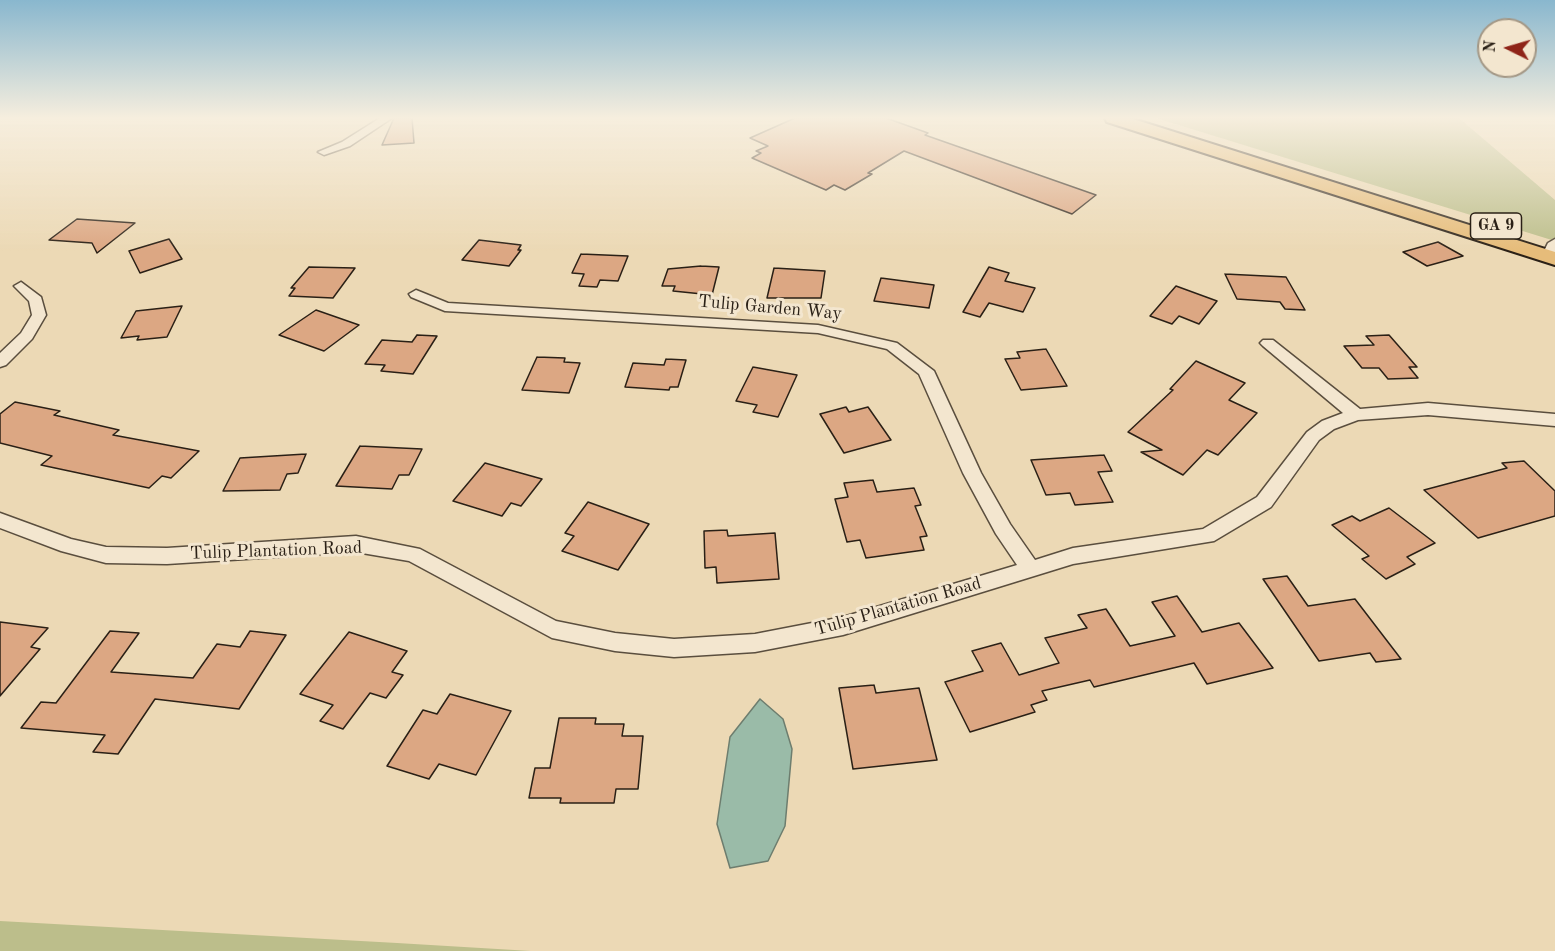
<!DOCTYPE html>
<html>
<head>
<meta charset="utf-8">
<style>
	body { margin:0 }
	#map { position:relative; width:1555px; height:951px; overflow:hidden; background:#ecd9b5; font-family:"Old Standard TT",serif }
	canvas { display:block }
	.north { position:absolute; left:1477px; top:18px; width:60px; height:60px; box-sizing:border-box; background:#f3e6cf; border:2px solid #a39785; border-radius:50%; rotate:275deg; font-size:16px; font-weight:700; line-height:24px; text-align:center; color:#2a2016 }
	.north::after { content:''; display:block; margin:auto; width:21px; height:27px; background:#8f2418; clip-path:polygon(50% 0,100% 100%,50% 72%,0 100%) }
</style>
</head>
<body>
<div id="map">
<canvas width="1555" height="951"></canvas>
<div class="north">N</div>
</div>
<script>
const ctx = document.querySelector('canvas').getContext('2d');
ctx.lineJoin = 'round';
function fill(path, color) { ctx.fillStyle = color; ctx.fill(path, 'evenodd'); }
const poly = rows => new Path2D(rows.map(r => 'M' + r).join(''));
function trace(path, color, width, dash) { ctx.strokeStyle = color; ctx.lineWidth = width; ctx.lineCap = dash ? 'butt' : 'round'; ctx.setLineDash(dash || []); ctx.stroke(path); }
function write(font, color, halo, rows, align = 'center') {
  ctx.font = font + ' "Old Standard TT",serif'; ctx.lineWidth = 6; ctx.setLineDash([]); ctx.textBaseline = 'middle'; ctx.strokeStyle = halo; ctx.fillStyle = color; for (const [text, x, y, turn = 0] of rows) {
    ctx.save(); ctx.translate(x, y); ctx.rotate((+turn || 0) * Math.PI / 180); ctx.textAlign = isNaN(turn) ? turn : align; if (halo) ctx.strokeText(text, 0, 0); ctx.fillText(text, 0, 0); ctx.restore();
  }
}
const green = poly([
	[1156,118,1459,118,1555,200,1555,241],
	[0,921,397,943,531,951,0,951]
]);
const water = poly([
	[760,699,783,719,792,749,785,826,768,861,730,868,717,824,730,737,760,699]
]);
const building = poly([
	[394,118,412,118,414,143,382,145,394,118],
	[795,118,886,118,928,133,925,135,1096,195,1072,214,904,151,868,173,872,174,845,190,834,185,826,190,752,158,761,153,756,151,768,146,750,138,795,118],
	[77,219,135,223,97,253,92,243,49,240,77,219],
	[169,239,182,259,140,273,129,251,169,239],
	[479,240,521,245,518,250,521,250,509,266,462,260,479,240],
	[1438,242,1463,256,1427,266,1403,252,1438,242],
	[581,254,628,256,618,281,600,280,597,287,579,286,584,274,572,273,581,254],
	[701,266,719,267,712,295,673,291,675,286,662,286,668,269,701,266],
	[309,267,355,268,333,298,289,296,295,288,291,288,309,267],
	[989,267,1009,273,1005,281,1035,288,1023,312,989,303,980,317,963,312,989,267],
	[774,268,825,271,821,298,767,298,774,268],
	[1225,274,1286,277,1305,310,1285,309,1280,302,1237,299,1225,274],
	[881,278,934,285,929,308,874,301,881,278],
	[1176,286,1217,301,1199,324,1179,316,1172,324,1150,316,1176,286],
	[182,306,167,337,137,340,139,336,121,338,136,311,182,306],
	[316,310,359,325,324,351,279,335,316,310],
	[417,335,437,336,413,374,381,371,385,365,365,364,382,340,412,342,417,335],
	[1389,335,1417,367,1409,367,1418,378,1388,379,1379,368,1362,368,1344,346,1374,345,1366,336,1389,335],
	[1046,349,1067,386,1021,390,1005,359,1020,358,1017,352,1046,349],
	[537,357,565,358,564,362,580,363,569,393,522,390,537,357],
	[666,359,686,360,678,387,670,387,669,390,625,387,633,363,664,365,666,359],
	[1196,361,1245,383,1229,400,1257,413,1218,455,1207,450,1183,475,1141,452,1162,450,1128,432,1173,390,1170,389,1196,361],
	[753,367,797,375,778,417,753,412,757,405,736,401,753,367],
	[15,402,60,411,54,415,119,430,113,435,199,451,171,478,162,476,149,488,41,465,52,456,0,443,0,414,15,402],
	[846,407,849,412,868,407,891,440,844,453,820,414,846,407],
	[360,446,422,449,409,475,399,475,392,489,336,486,360,446],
	[306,454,298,473,287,474,280,490,223,491,240,458,306,454],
	[1104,455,1112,471,1098,472,1113,502,1075,505,1070,493,1046,495,1031,460,1104,455],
	[1524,461,1555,491,1555,516,1478,538,1424,490,1507,468,1502,463,1524,461],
	[485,463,542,479,521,506,511,503,502,516,453,501,485,463],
	[873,480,877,492,914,488,921,505,915,506,927,536,920,537,924,550,866,558,860,540,847,542,835,499,848,497,844,483,873,480],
	[588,502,649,524,618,570,562,551,574,536,565,533,588,502],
	[1389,508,1435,543,1407,557,1415,564,1386,579,1362,559,1369,556,1332,525,1352,516,1360,521,1389,508],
	[727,530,728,536,775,533,779,579,717,583,716,567,705,568,704,531,727,530],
	[1287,576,1308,606,1355,599,1401,659,1376,662,1370,653,1319,661,1263,579,1287,576],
	[1177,596,1202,632,1239,623,1273,668,1207,684,1194,663,1094,687,1090,680,1042,691,1047,700,1031,705,1035,712,970,732,945,682,983,671,972,651,1001,643,1019,675,1059,663,1045,638,1087,628,1078,615,1106,609,1130,646,1175,636,1152,602,1177,596],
	[0,622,48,628,31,647,40,649,0,696,0,622],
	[110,631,139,633,111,672,193,678,217,644,240,647,250,631,286,635,239,709,155,699,118,754,93,752,105,735,21,728,41,702,56,703,110,631],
	[349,632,407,651,392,672,403,675,386,698,370,693,343,729,320,721,333,705,300,694,349,632],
	[874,685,876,693,919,688,937,760,853,769,839,688,874,685],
	[450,694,511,711,476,775,439,764,429,779,387,766,423,710,437,714,450,694],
	[559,718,596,718,595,724,624,724,622,736,643,736,638,789,616,789,614,803,560,803,561,798,529,798,535,768,550,768,559,718]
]);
const street = poly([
	[380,118,392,118,350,146,324,155,318,152,342,142,380,118],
	[1555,239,1555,257,1553,260,1543,260,1541,257,1548,243,1555,239],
	[21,282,41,297,46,315,32,339,6,365,0,367,0,353,21,333,32,315,29,301,14,286,21,282],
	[416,290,448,303,818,325,897,343,934,371,981,473,1010,524,1035,560,1073,548,1203,529,1257,497,1307,432,1322,421,1343,413,1263,346,1260,343,1263,340,1273,340,1360,409,1428,403,1555,414,1555,426,1428,415,1358,420,1334,429,1319,440,1271,507,1214,541,1073,564,843,635,755,652,674,657,615,651,552,638,409,561,356,552,167,564,106,563,61,551,0,528,0,513,71,539,106,547,167,548,356,536,420,549,556,621,615,633,674,639,755,634,843,617,1017,565,996,534,963,473,919,374,887,349,818,333,445,311,411,297,409,294,416,290]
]);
const primary = poly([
	[1105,118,1130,118,1555,252,1555,265,1107,122,1105,118]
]);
const shields = [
	[1496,226,51]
];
const shieldNames = [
	["GA 9",1496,226]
];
const streetNames = [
	["Tulip Garden Way",770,308,5],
	["Tulip Plantation Road",276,551,-2],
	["Tulip Plantation Road",898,607,-16]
];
fill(green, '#bcbe8b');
fill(water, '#9abba8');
trace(water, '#6d7d6e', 1.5);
fill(building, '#dca783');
trace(building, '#2a2016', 1.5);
trace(street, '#5a4e3e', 3);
trace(primary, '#2a2016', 4);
fill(street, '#f3e6cf');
fill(primary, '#e6bc7a');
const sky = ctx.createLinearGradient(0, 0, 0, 251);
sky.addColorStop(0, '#89b7ce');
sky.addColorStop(0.47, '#f6eede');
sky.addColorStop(1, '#f6eede00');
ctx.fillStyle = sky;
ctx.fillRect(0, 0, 1555, 251);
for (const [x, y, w] of shields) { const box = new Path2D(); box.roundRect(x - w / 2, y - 13, w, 26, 4.5); ctx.fillStyle = '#f3e6cf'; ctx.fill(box); trace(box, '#2a2016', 1.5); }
write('bold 16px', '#2a2016', null, shieldNames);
write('18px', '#2a2016', '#f3e6cf', streetNames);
</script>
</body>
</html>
